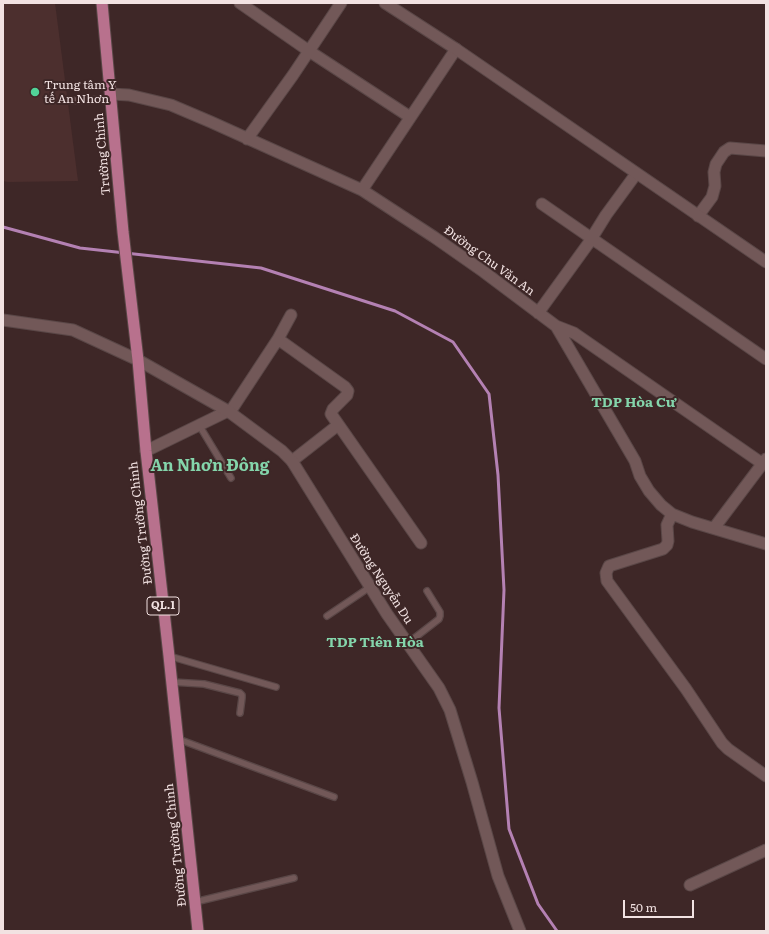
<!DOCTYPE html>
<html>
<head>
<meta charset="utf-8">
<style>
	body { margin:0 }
	#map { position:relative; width:769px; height:934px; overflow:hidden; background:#3e2727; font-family:Literata,serif }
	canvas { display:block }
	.frame { position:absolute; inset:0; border:4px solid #f2e2e2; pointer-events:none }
	.scale { position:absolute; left:623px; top:900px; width:71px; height:18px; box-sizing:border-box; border:2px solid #f2e2e2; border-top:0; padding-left:5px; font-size:12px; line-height:14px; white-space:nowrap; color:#f2e2e2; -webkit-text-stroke:3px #3e2727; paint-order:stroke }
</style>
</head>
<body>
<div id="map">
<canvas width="769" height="934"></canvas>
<div class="frame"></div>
<div class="scale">50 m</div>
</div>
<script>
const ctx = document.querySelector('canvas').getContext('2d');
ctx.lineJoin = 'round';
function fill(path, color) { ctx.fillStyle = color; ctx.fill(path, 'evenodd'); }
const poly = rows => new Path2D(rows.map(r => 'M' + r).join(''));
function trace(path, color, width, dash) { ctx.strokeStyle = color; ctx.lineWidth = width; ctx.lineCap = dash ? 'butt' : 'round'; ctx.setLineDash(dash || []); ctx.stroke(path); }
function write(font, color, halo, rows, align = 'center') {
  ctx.font = font + ' Literata,serif'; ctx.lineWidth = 4; ctx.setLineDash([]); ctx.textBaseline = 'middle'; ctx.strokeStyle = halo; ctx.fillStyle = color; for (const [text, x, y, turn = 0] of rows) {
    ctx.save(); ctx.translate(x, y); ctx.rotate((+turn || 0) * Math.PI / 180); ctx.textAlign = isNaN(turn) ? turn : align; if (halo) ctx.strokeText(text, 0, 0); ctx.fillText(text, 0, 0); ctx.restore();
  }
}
const built = poly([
	[3,3,55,3,78,181,8,182,3,181]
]);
const stream = poly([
	[3,227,80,248,261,268,395,311,453,342,489,394,498,475,504,590,499,708,509,829,538,904,557,931]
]);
const service = poly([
	[63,101,111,99],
	[199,425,231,478],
	[327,616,370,587],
	[408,643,439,619,440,616,440,612,427,591],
	[169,656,276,687],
	[172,682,204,684,240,693,242,695,242,698,240,713],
	[178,739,334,797],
	[195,902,294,878]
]);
const minor = poly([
	[240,3,309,51,410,117],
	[111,94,129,95,171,105,211,122,362,190,434,237,484,272,556,326,635,461,640,476,649,491,661,505,672,514,692,522,766,544],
	[247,139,293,75,341,3],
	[362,190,456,49],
	[542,204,766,359],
	[698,216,712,197,715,186,714,172,716,164,724,152,730,148,766,151],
	[538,313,588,244,606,215,636,174],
	[556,326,574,333,763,464],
	[278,339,345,387,348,391,347,395,333,409,331,414,421,543],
	[230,412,278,339,291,315],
	[146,451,228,411],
	[292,461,338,425],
	[672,514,667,525,668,541,667,545,663,549,609,566,606,573,607,581,686,689,722,743,728,749,766,776],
	[714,528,766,459],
	[690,885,766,850]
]);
const tertiary = poly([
	[385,3,456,49,766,262],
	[3,320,73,330,138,360,228,411,282,451,292,461,387,614,439,688,450,710,472,782,498,876,520,931]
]);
const primary = poly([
	[102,3,123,232,138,360,146,451,169,656,198,931]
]);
const markers = [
	[35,92,5,"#51d398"]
];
const shields = [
	[163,606,32]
];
const shieldNames = [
	["QL.1",163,606]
];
const poiNames = [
	["Trung tâm Y",44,85],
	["tế An Nhơn",44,99]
];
const streetNames = [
	["Trường Chinh",103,154,-95],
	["Đường Chu Văn An",489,261,36],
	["Đường Trường Chinh",141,523,-97],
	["Đường Nguyễn Du",381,579,57],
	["Đường Trường Chinh",176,845,-96]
];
const quarterNames = [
	["TDP Hòa Cư",634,403],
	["TDP Tiên Hòa",375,643]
];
const districtNames = [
	["An Nhơn Đông",210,466]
];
fill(built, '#4c2f2e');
trace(stream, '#b481b3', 3);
trace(service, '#5a4747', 8);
trace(minor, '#5a4747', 13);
trace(tertiary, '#5a4747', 13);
trace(primary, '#5a4747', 13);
trace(service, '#725858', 5.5);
trace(minor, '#725858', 11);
trace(tertiary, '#725858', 11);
trace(primary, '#b8718d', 11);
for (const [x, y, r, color] of markers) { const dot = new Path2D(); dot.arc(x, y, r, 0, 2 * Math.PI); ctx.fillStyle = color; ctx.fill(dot); trace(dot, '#3e2727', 1.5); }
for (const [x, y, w] of shields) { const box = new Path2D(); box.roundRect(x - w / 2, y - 9, w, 18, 3); ctx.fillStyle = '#3e2727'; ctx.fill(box); trace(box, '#f2e2e2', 1); }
write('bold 11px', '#f2e2e2', null, shieldNames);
write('12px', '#f2e2e2', '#3e2727', poiNames, 'left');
write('12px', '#f2e2e2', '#3e2727', streetNames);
write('bold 14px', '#84d5ab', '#3e2727', quarterNames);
write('bold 16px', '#84d5ab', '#3e2727', districtNames);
</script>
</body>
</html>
